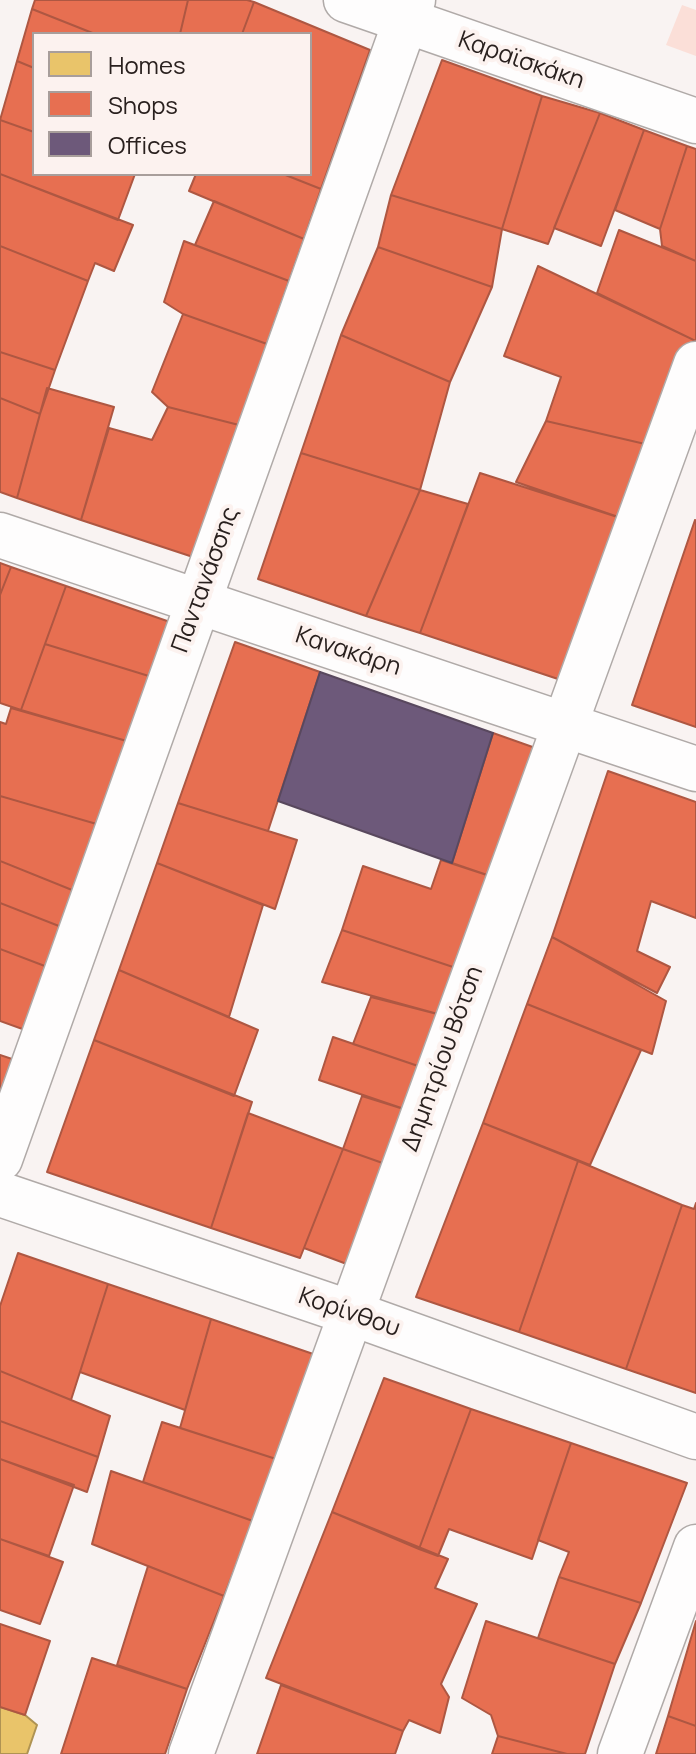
<!DOCTYPE html>
<html>
<head>
<meta charset="utf-8">
<style>
	body { margin:0 }
	#map { position:relative; width:696px; height:1754px; overflow:hidden; background:#f9f3f2; font-family:Manrope,sans-serif }
	canvas { display:block }
	.legend { position:absolute; left:32px; top:32px; width:280px; height:144px; box-sizing:border-box; background:#fcf2ef; border:2px solid #a89e9b; margin:0; padding:10px 14px; list-style:none; font-size:24px; color:#29201e }
	.legend li { display:flex; align-items:center; gap:16px; height:40px }
	.legend b { width:40px; border:2px solid #a89e9b }
</style>
</head>
<body>
<div id="map">
<canvas width="696" height="1754"></canvas>
<ul class="legend">
<li><b style="height:22px;background:#e9c46a"></b>Homes</li>
<li><b style="height:22px;background:#e76f51"></b>Shops</li>
<li><b style="height:22px;background:#6d597a"></b>Offices</li>
</ul>
</div>
<script>
const ctx = document.querySelector('canvas').getContext('2d');
ctx.lineJoin = 'round';
function fill(path, color) { ctx.fillStyle = color; ctx.fill(path, 'evenodd'); }
const poly = rows => new Path2D(rows.map(r => 'M' + r).join(''));
function trace(path, color, width, dash) { ctx.strokeStyle = color; ctx.lineWidth = width; ctx.lineCap = dash ? 'butt' : 'round'; ctx.setLineDash(dash || []); ctx.stroke(path); }
function write(font, color, halo, rows, align = 'center') {
  ctx.font = font + ' Manrope,sans-serif'; ctx.lineWidth = 8; ctx.setLineDash([]); ctx.textBaseline = 'middle'; ctx.strokeStyle = halo; ctx.fillStyle = color; for (const [text, x, y, turn = 0] of rows) {
    ctx.save(); ctx.translate(x, y); ctx.rotate((+turn || 0) * Math.PI / 180); ctx.textAlign = isNaN(turn) ? turn : align; if (halo) ctx.strokeText(text, 0, 0); ctx.fillText(text, 0, 0); ctx.restore();
  }
}
const green = poly([
	[682,5,696,10,696,56,666,45]
]);
const homes = poly([
	[0,1707,25,1715,37,1725,27,1754,0,1754,0,1707]
]);
const shops = poly([
	[35,0,188,0,180,34,95,34,32,9,35,0],
	[188,0,247,0,254,2,242,34,180,34,188,0],
	[254,2,370,50,321,189,283,174,310,174,310,34,242,34,254,2],
	[32,9,95,34,34,34,34,68,17,61,32,9],
	[442,60,542,96,502,229,391,195,442,60],
	[17,61,34,68,34,132,0,120,17,61],
	[542,96,600,113,548,244,502,229,542,96],
	[600,113,644,130,601,246,554,228,600,113],
	[0,120,34,132,34,174,135,174,118,220,0,174,0,120],
	[644,130,687,146,660,229,615,210,644,130],
	[687,146,696,149,696,261,662,246,660,229,687,146],
	[0,174,133,225,114,271,95,263,88,281,0,246,0,174],
	[196,174,283,174,321,189,304,239,189,191,196,174],
	[391,195,502,229,492,287,378,247,391,195],
	[214,201,304,239,289,281,195,245,214,201],
	[619,230,696,261,696,341,597,293,619,230],
	[184,241,289,281,267,344,183,314,164,302,184,241],
	[0,246,88,281,55,370,0,352,0,246],
	[378,247,492,287,450,382,341,335,378,247],
	[538,266,696,341,658,447,546,421,561,377,504,356,538,266],
	[183,314,267,344,239,425,168,407,152,392,183,314],
	[341,335,450,382,420,490,301,453,341,335],
	[0,352,55,370,40,414,0,398,0,352],
	[47,388,114,407,81,520,17,498,47,388],
	[0,398,40,414,17,498,0,492,0,398],
	[168,407,239,425,193,557,81,520,109,428,152,440,168,407],
	[546,421,658,447,630,521,516,482,546,421],
	[301,453,420,490,366,616,258,579,301,453],
	[480,473,630,521,570,683,420,633,480,473],
	[420,490,468,504,420,633,366,616,420,490],
	[695,520,696,521,696,727,632,705,695,520],
	[0,563,11,567,0,595,0,563],
	[11,567,66,586,21,710,0,703,0,595,11,567],
	[66,586,170,622,152,677,45,644,66,586],
	[235,642,320,672,268,831,178,803,235,642],
	[45,644,152,677,130,742,21,710,45,644],
	[11,708,130,742,100,825,0,796,0,722,6,724,11,708],
	[493,733,541,750,493,877,452,863,493,733],
	[608,771,696,802,696,918,651,901,637,951,670,967,657,993,552,937,608,771],
	[0,796,100,825,77,892,0,861,0,796],
	[178,803,297,840,275,909,157,863,178,803],
	[441,860,493,877,462,970,342,930,363,866,431,889,441,860],
	[0,861,77,892,64,928,0,903,0,861],
	[157,863,263,905,229,1017,119,970,157,863],
	[0,903,64,928,50,968,0,949,0,903],
	[342,930,462,970,445,1016,322,982,342,930],
	[552,937,666,1001,652,1054,527,1004,552,937],
	[0,949,50,968,28,1031,0,1021,0,949],
	[119,970,258,1030,234,1096,94,1040,119,970],
	[371,997,445,1016,424,1068,353,1044,371,997],
	[527,1004,641,1050,590,1165,483,1123,527,1004],
	[333,1037,424,1068,410,1111,319,1080,333,1037],
	[94,1040,252,1102,211,1228,47,1172,94,1040],
	[0,1055,18,1061,0,1112,0,1055],
	[362,1096,410,1111,391,1166,343,1149,362,1096],
	[248,1113,343,1149,300,1258,211,1228,248,1113],
	[483,1123,578,1161,519,1332,416,1297,483,1123],
	[343,1149,391,1166,352,1266,304,1248,343,1149],
	[578,1161,682,1205,626,1369,519,1332,578,1161],
	[696,1203,696,1393,626,1369,682,1205,694,1209,696,1203],
	[18,1253,108,1284,71,1400,0,1371,0,1306,18,1253],
	[108,1284,211,1319,185,1410,80,1372,108,1284],
	[211,1319,319,1356,276,1459,180,1428,211,1319],
	[0,1371,110,1416,98,1457,0,1421,0,1371],
	[384,1378,471,1409,419,1549,332,1512,384,1378],
	[471,1409,571,1443,532,1559,449,1529,438,1556,419,1549,471,1409],
	[0,1421,98,1457,87,1492,0,1459,0,1421],
	[162,1422,276,1459,253,1521,143,1482,162,1422],
	[571,1443,687,1483,641,1603,559,1577,569,1552,538,1540,571,1443],
	[0,1459,74,1485,49,1556,0,1539,0,1459],
	[111,1471,253,1521,224,1596,92,1544,111,1471],
	[332,1512,448,1559,435,1588,477,1604,441,1684,449,1697,440,1733,409,1720,403,1731,266,1678,332,1512],
	[0,1539,63,1562,40,1624,0,1610,0,1539],
	[148,1566,224,1596,187,1689,117,1665,148,1566],
	[559,1577,641,1603,615,1664,538,1638,559,1577],
	[486,1621,615,1664,585,1754,567,1754,498,1736,491,1715,462,1698,486,1621],
	[696,1621,696,1726,668,1716,696,1621],
	[0,1624,50,1641,25,1715,0,1707,0,1624],
	[92,1658,187,1689,165,1754,61,1754,92,1658],
	[281,1685,403,1731,395,1754,257,1754,281,1685],
	[668,1716,696,1726,696,1754,656,1754,668,1716],
	[498,1736,567,1754,492,1754,498,1736]
]);
const offices = poly([
	[320,672,493,733,452,863,278,801,320,672]
]);
const minor = poly([
	[0,1159,413,0],
	[191,1754,696,364],
	[620,1754,696,1547]
]);
const major = poly([
	[346,0,696,121],
	[0,535,696,769],
	[0,1194,351,1313,696,1437]
]);
const streetNames = [
	["Καραϊσκάκη",521,61,19],
	["Παντανάσσης",206,580,-70],
	["Κανακάρη",348,652,18],
	["Δημητρίου Βότση",443,1059,-70],
	["Κορίνθου",349,1313,19]
];
fill(green, '#fbdfd8');
fill(homes, '#e9c46a');
trace(homes, '#af9353', 2);
fill(shops, '#e76f51');
trace(shops, '#ae5742', 2);
fill(offices, '#6d597a');
trace(offices, '#59485e', 2);
trace(minor, '#b0aaa8', 47);
trace(major, '#b0aaa8', 47);
trace(minor, '#fefdfd', 44);
trace(major, '#fefdfd', 44);
write('24px', '#29201e', '#fcf2ef', streetNames);
</script>
</body>
</html>
